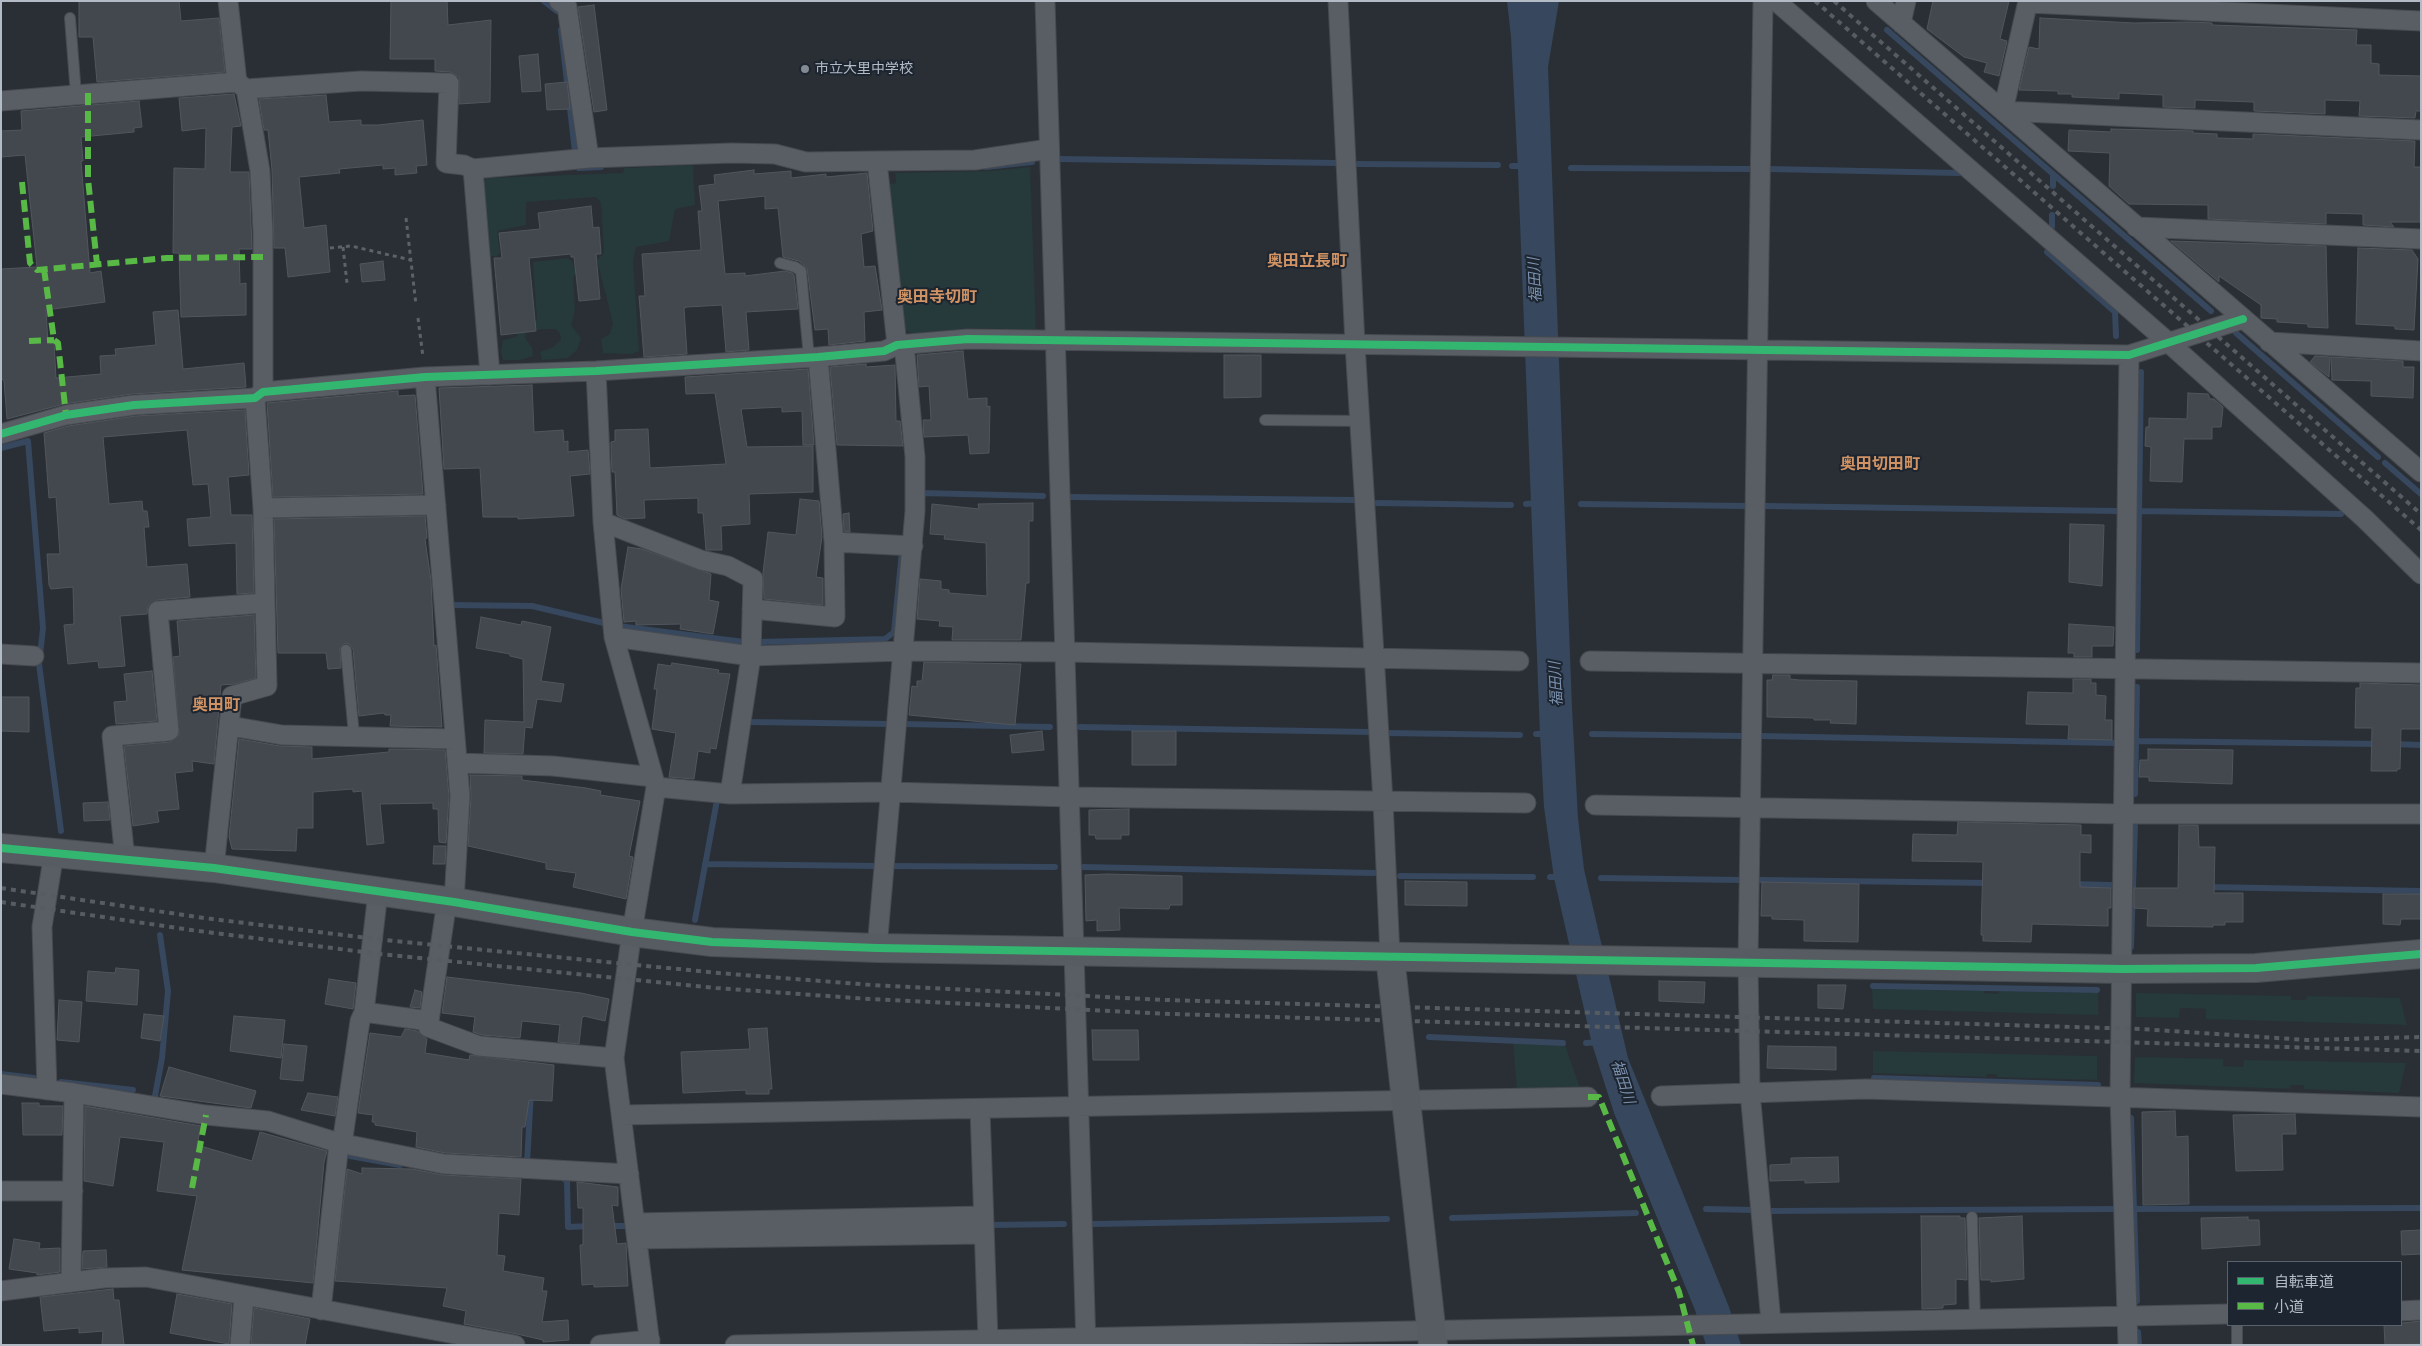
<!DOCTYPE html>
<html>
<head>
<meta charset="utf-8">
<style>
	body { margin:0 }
	#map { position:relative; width:2422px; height:1346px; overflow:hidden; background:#292f35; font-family:"Golos Text","Noto Sans JP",sans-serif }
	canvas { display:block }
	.frame { position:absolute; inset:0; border:2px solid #b3bbc7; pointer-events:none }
	.legend { position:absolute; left:2227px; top:1261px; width:175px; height:65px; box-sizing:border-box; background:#1c2530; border:1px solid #58616c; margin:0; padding:6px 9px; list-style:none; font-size:15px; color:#b3bbc7 }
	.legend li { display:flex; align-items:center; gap:10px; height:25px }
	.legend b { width:25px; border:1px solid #58616c }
</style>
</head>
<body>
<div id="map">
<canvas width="2422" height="1346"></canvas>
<div class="frame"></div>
<ul class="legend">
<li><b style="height:6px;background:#33b770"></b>自転車道</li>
<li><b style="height:6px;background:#58b947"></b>小道</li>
</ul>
</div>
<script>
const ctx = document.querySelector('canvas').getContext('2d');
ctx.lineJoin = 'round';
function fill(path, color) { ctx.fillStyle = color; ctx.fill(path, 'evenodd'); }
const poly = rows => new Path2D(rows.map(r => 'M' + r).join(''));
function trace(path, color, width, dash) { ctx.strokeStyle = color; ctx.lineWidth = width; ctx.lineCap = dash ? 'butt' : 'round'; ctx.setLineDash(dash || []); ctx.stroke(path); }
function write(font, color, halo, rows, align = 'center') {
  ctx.font = font + ' "Golos Text","Noto Sans JP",sans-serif'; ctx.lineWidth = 4; ctx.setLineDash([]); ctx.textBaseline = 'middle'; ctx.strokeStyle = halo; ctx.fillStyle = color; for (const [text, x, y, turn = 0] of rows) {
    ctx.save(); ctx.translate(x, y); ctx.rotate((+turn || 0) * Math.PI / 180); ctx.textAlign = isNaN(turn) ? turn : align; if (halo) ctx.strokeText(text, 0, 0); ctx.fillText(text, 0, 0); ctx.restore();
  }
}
const green = poly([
	[693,165,695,205,675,209,669,241,636,247,633,261,639,351,632,354,603,353,601,339,610,334,613,323,597,260,604,253,601,203,596,197,526,202,526,225,497,231,500,253,497,256,490,256,482,184,487,178,623,173,624,168],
	[1030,167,1036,330,970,328,914,334,902,329,887,184,896,183,895,173,992,171],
	[567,258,572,261,576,272,573,278,575,311,571,325,581,338,577,350,568,358,542,360,540,352,553,347,561,340,560,334,556,329,543,329,526,331,525,338,532,347,533,356,520,360,503,360,501,352,503,340,516,337,519,333,519,325,537,320,533,262],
	[1872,989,1984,991,1984,993,1998,994,1999,991,2098,993,2098,1015,1873,1009],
	[2136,993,2291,996,2291,1000,2306,1000,2307,996,2400,998,2407,1025,2206,1019,2206,1009,2180,1008,2179,1018,2136,1017],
	[1513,1042,1565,1045,1580,1088,1517,1091],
	[1873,1051,2097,1056,2097,1080,1997,1077,1996,1074,1987,1074,1986,1077,1873,1073],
	[2135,1057,2223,1059,2223,1066,2243,1067,2244,1060,2406,1063,2399,1093,2304,1089,2304,1085,2291,1085,2290,1089,2134,1083]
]);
const water = poly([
	[1507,1,1559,1,1548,67,1572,708,1578,818,1584,869,1628,1058,1729,1307,1741,1345,1706,1345,1695,1310,1614,1113,1592,1044,1554,878,1544,807,1540,734,1518,171,1511,37]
]);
const stream = poly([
	[544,1,557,11],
	[561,30,575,152],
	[1887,30,2211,311],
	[1059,159,1336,163],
	[1356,164,1498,165],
	[1512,166,1526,166],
	[986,167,1032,162],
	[579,168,601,167],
	[1571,168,1750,169],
	[1768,169,1959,173],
	[2053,186,2053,174],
	[2052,227,2052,215],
	[2047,252,2115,312,2116,336],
	[2236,333,2378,457],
	[1,448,28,441,43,628,39,664,61,831],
	[2385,463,2421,494],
	[1069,497,1356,500],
	[922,498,922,493,1043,496],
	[1377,503,1511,505],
	[1526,504,1539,503],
	[1581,504,1745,506],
	[1765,506,2117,511],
	[2139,511,2341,514],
	[452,605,532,606,604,623],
	[618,626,744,642],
	[759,642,885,639,894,632,902,551],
	[2137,650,2141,372],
	[749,722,889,724],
	[903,724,1050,727],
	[1080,727,1370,732],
	[1388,733,1520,735],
	[1536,734,1547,734],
	[1592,734,1742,736],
	[1761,736,2114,743],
	[2136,741,2380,744],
	[2392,744,2421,745],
	[2135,794,2137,687],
	[705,864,875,866],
	[889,866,1055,867],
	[1083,867,1374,873],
	[1400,876,1533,877],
	[1550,877,1562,877],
	[1601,878,1740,880],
	[1760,880,1989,883],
	[2072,884,2111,885],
	[2207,887,2421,891],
	[695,920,717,800],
	[2131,947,2135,826],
	[1873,986,2097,990],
	[1429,1037,1563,1043],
	[1586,1043,1600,1042],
	[1,1074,34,1078],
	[1874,1078,2098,1085],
	[61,1082,133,1090],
	[155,1096,162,1058,168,991,160,935],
	[2131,1118,2137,1301],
	[350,1156,400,1165],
	[527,1163,531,1092],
	[560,1176,567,1181,568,1227,591,1226],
	[1706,1209,1753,1210],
	[2134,1209,2421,1208],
	[1770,1211,2115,1209],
	[1452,1218,1636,1213],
	[1093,1224,1387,1219],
	[990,1225,1064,1224],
	[606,1226,625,1226],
	[2138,1332,2139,1345]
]);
const building = poly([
	[79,1,179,1,181,21,219,18,225,72,97,82,93,37,79,37,79,1],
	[391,1,447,1,448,25,491,20,490,102,459,104,459,77,450,72,435,71,435,59,390,59,391,1],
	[1933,1,2009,1,2000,39,2007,41,1999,76,1984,72,1987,63,1964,57,1927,29,1933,1],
	[594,5,607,110,594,112,578,7,594,5],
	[2040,18,2134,23,2191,22,2212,23,2212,25,2357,30,2356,45,2371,45,2371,63,2379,64,2379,75,2421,76,2421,111,2416,111,2415,118,2359,116,2360,101,2325,100,2325,114,2254,111,2254,102,2195,100,2195,108,2163,107,2163,95,2119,93,2119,99,2072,97,2072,94,2058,94,2058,91,2019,90,2029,47,2039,49,2040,18],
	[538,54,541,91,522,92,519,56,538,54],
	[567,82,570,109,547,110,545,84,567,82],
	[234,94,241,126,232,127,230,172,249,172,252,249,239,249,240,284,246,283,246,315,181,317,179,253,173,253,174,168,205,169,206,128,182,131,179,98,234,94],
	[326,95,329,122,361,120,361,125,378,125,423,120,427,165,416,166,417,173,395,175,395,168,383,169,383,165,339,169,340,173,299,177,304,228,326,225,330,272,288,277,285,248,274,248,272,170,268,130,264,130,259,99,326,95],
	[139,101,142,127,134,128,134,132,81,137,83,161,81,161,90,273,101,271,105,302,46,310,48,344,54,343,56,378,101,374,100,356,116,355,115,349,156,345,153,312,178,310,183,369,244,363,246,387,132,394,64,404,7,419,4,381,1,378,1,269,37,267,25,155,1,157,1,131,22,130,21,111,139,101],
	[2111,129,2193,131,2193,133,2217,134,2217,138,2253,139,2253,134,2415,141,2414,167,2421,167,2420,222,2390,222,2394,227,2363,225,2363,214,2326,213,2326,224,2208,219,2208,205,2129,204,2109,186,2110,153,2068,151,2069,130,2111,132,2111,129],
	[754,170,754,174,791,171,791,178,826,174,826,177,867,173,873,231,861,234,864,267,875,266,882,310,864,312,865,341,829,345,828,329,815,330,807,268,799,261,783,257,778,208,765,209,765,196,718,201,725,274,745,273,745,276,785,271,792,273,794,275,798,309,746,312,749,350,726,352,722,305,687,307,684,308,687,354,644,357,639,296,645,296,642,254,701,250,698,211,702,211,699,186,715,184,714,175,754,170],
	[591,206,593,228,599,227,601,254,596,254,600,299,579,301,574,257,571,257,571,254,529,258,536,331,501,335,494,258,502,258,499,233,540,229,538,213,591,206],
	[2171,241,2326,246,2328,328,2308,327,2308,324,2277,322,2277,319,2261,318,2261,305,2219,276,2219,282,2171,241],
	[2358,248,2412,250,2418,259,2414,330,2395,329,2395,326,2356,324,2358,248],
	[383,261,385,280,362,282,360,264,383,261],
	[963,351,968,399,987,398,987,407,990,406,989,453,970,454,968,435,924,437,923,420,931,420,929,386,919,387,917,355,963,351],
	[1224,355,1261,355,1261,397,1224,398,1224,355],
	[2315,356,2330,357,2329,377,2310,362,2315,356],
	[2331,357,2403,361,2403,367,2414,367,2413,398,2371,396,2371,381,2332,380,2331,357],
	[866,364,866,367,895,365,896,421,900,421,903,446,837,445,830,367,866,364],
	[808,369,814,445,803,445,802,411,782,412,782,407,741,409,747,447,813,446,813,492,749,494,750,524,721,526,722,550,706,550,703,513,698,513,698,498,644,500,645,518,625,519,617,515,615,472,612,472,611,448,611,442,615,441,615,430,648,429,650,468,726,464,715,393,686,394,685,377,808,369],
	[532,385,534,432,563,430,564,442,568,441,568,452,588,450,590,474,570,476,574,516,518,519,518,517,483,517,480,468,444,469,439,388,532,385],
	[398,391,398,396,415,395,423,494,273,497,267,403,398,391],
	[2188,393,2208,394,2210,399,2214,399,2223,407,2221,427,2212,427,2212,439,2184,439,2182,482,2150,481,2151,447,2145,446,2146,427,2149,427,2149,418,2187,419,2188,393],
	[245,410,249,475,228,477,231,515,252,515,254,593,237,594,236,543,189,546,187,519,211,517,208,484,193,485,187,430,103,437,109,504,142,501,143,511,147,511,149,527,144,527,147,567,187,564,190,597,157,600,148,606,147,614,120,616,125,666,99,668,98,661,68,664,64,625,74,624,73,587,51,589,49,585,47,554,60,554,56,497,49,498,44,433,68,426,135,416,245,410],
	[800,499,819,501,822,537,816,577,823,578,823,605,764,599,763,573,768,532,796,535,800,499],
	[1033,503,1033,521,1029,521,1029,583,1026,583,1021,640,952,640,953,627,939,626,940,621,917,619,920,579,941,581,941,589,949,590,949,593,987,596,986,543,944,539,945,535,930,534,932,504,979,509,978,504,1033,503],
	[849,513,850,532,844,531,843,514,849,513],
	[425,516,427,538,425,539,431,581,434,646,436,645,442,727,390,726,391,715,385,715,384,713,359,716,353,649,349,644,345,643,340,648,341,668,328,669,326,653,278,653,274,519,425,516],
	[2070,524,2104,525,2102,586,2069,582,2070,524],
	[628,547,642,549,711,574,709,600,719,602,713,634,680,629,681,624,636,625,636,621,624,622,621,589,628,547],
	[254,615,256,678,235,684,221,685,214,764,192,761,193,771,175,773,179,809,157,811,159,822,133,826,124,746,170,742,179,735,173,657,180,656,177,621,254,615],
	[481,617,521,625,522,621,551,627,541,681,564,684,561,702,537,699,532,728,525,727,523,754,484,753,485,720,524,722,523,659,510,656,510,654,476,648,481,617],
	[2069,624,2114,627,2113,646,2092,646,2092,657,2074,657,2074,653,2068,653,2069,624],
	[924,662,1021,664,1015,725,909,715,912,686,917,687,917,681,922,681,924,662],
	[672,663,719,670,718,673,730,674,716,749,710,748,710,753,698,751,694,779,669,777,676,733,652,729,657,689,654,689,658,664,671,666,672,663],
	[152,671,157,721,116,724,114,702,127,701,124,674,152,671],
	[1773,675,1790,675,1790,679,1799,680,1857,681,1856,724,1830,723,1831,720,1814,720,1814,718,1767,717,1767,680,1772,680,1773,675],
	[2073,679,2091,679,2091,683,2096,683,2096,695,2106,696,2105,720,2112,720,2112,740,2068,739,2069,725,2026,724,2028,692,2073,693,2073,679],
	[2360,683,2421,685,2421,729,2401,729,2400,769,2397,769,2397,771,2371,771,2372,728,2355,728,2356,688,2360,688,2360,683],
	[1,697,29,697,29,732,1,731,1,697],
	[1042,731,1044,750,1012,753,1010,735,1042,731],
	[1132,731,1176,731,1176,765,1132,765,1132,731],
	[239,739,280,746,312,747,312,759,389,752,389,749,445,750,449,796,446,843,439,842,438,809,433,809,433,803,380,804,384,843,367,845,362,791,353,792,353,789,313,792,313,828,297,828,296,851,232,849,229,837,239,739],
	[2148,749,2233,750,2232,784,2149,781,2149,777,2139,777,2140,760,2148,760,2148,749],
	[470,775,522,776,522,780,586,788,601,791,600,795,640,801,629,856,633,857,626,899,573,887,576,873,546,869,546,863,468,846,471,797,470,775],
	[108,802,110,820,84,821,83,803,108,802],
	[1129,809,1129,835,1121,835,1121,839,1096,839,1095,835,1089,835,1089,810,1129,809],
	[1958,822,2081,825,2081,835,2091,835,2091,853,2080,852,2080,887,2111,888,2111,908,2108,908,2108,926,2032,924,2031,942,1983,941,1983,935,1981,935,1983,862,1912,861,1913,834,1957,835,1958,822],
	[2179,825,2198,825,2199,847,2215,847,2214,893,2243,893,2243,922,2225,922,2225,925,2213,925,2213,927,2147,926,2148,909,2134,908,2134,888,2178,888,2179,825],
	[434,846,446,846,445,864,433,864,434,846],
	[1107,874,1182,876,1182,905,1170,905,1169,909,1119,908,1120,930,1097,931,1097,920,1086,921,1085,875,1107,874],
	[1405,881,1467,882,1467,906,1405,905,1405,881],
	[1762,882,1859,884,1858,942,1804,941,1804,920,1772,919,1772,916,1761,916,1762,882],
	[2383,894,2421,894,2421,919,2401,919,2400,925,2383,924,2383,894],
	[116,968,139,970,137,1005,86,1001,88,971,115,973,116,968],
	[447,977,581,993,609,999,605,1021,584,1016,582,1018,579,1044,558,1042,560,1025,522,1021,520,1038,482,1035,473,1032,475,1017,442,1013,447,977],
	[329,979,356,983,353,1009,325,1004,329,979],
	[1659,981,1705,982,1704,1003,1659,1001,1659,981],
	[1818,985,1846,985,1843,1009,1818,1008,1818,985],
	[415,990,422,992,420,1008,410,1007,415,990],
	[59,1000,82,1002,79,1042,57,1040,59,1000],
	[144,1014,164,1016,160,1041,141,1038,144,1014],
	[234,1016,285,1020,281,1058,230,1051,234,1016],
	[767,1028,772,1089,769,1089,769,1094,746,1094,746,1090,683,1093,681,1052,750,1049,748,1029,767,1028],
	[405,1029,417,1031,427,1039,425,1053,469,1060,470,1055,554,1065,552,1101,529,1100,525,1127,522,1127,521,1157,445,1153,416,1147,417,1132,375,1125,375,1122,372,1122,373,1115,358,1113,370,1033,401,1037,405,1029],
	[1092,1030,1138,1030,1139,1060,1093,1060,1092,1030],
	[284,1044,307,1046,303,1081,280,1079,284,1044],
	[1768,1046,1836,1047,1836,1070,1767,1068,1768,1046],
	[169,1067,256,1091,251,1108,160,1096,169,1067],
	[308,1093,338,1097,335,1116,301,1110,308,1093],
	[22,1103,39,1103,39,1106,63,1106,62,1135,23,1135,22,1103],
	[85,1106,201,1126,197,1145,252,1161,260,1132,327,1151,324,1162,313,1283,182,1270,197,1196,157,1191,164,1142,120,1137,113,1186,84,1181,85,1106],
	[2175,1111,2176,1137,2188,1136,2189,1204,2143,1205,2142,1112,2175,1111],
	[2295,1114,2296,1134,2282,1134,2283,1170,2236,1171,2233,1115,2295,1114],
	[1838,1157,1839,1182,1805,1183,1805,1180,1770,1181,1770,1165,1791,1164,1791,1158,1838,1157],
	[362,1168,412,1169,443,1175,521,1179,519,1215,499,1213,497,1255,505,1256,503,1271,544,1278,542,1291,547,1291,542,1322,568,1320,569,1340,543,1342,543,1340,517,1334,464,1324,466,1311,443,1306,447,1288,335,1281,347,1169,362,1174,362,1168],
	[577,1182,618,1187,618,1206,612,1205,617,1244,626,1243,628,1286,594,1287,594,1284,582,1285,580,1245,583,1245,583,1208,578,1208,577,1182],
	[1921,1216,1960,1216,1960,1218,1965,1218,1967,1280,1956,1279,1956,1304,1943,1305,1943,1308,1922,1309,1921,1216],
	[2022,1216,2024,1279,1991,1282,1991,1280,1981,1280,1979,1218,2022,1216],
	[2248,1217,2248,1220,2259,1220,2260,1245,2202,1249,2201,1218,2248,1217],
	[2421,1230,2421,1254,2402,1255,2401,1231,2421,1230],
	[14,1239,40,1243,39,1249,60,1248,60,1272,37,1275,37,1273,9,1269,14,1239],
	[106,1250,107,1267,82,1269,83,1251,106,1250],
	[113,1289,114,1300,119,1300,124,1345,102,1345,103,1331,79,1333,79,1328,44,1331,40,1297,113,1289],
	[177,1294,232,1304,229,1344,170,1333,177,1294],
	[254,1308,310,1319,305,1345,251,1344,254,1308],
	[2421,1321,2421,1344,2385,1345,2384,1325,2421,1321]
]);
const path = poly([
	[406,218,416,305],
	[343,247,347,283],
	[330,248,351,246,411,260],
	[418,318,423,357]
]);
const lane = poly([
	[70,18,76,95],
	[780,263,795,267,801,271,809,358],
	[1265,420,1360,421],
	[346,650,354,735],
	[1972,1217,1975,1318],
	[2237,1325,2237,1345]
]);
const street = poly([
	[228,1,237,82],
	[559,1,567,7,589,158,732,153,775,154,806,162,877,161,897,345],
	[1045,1,1086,1345],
	[1338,1,1355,344,1383,801,1390,956],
	[1763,1,1748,961,1750,1092,1771,1322],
	[1776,1,2169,343,2365,519,2421,574],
	[1876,1,2421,472],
	[2028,1,2003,111,2421,130],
	[2028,3,2421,21],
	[1901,23,1906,1],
	[246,89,361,81,449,83,446,163,464,165,473,169,589,158],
	[1,101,237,82,246,89,260,171,263,233,263,392],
	[877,161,975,160,1049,149],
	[473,169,490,375],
	[2136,227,2421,239],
	[2269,342,2421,351],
	[818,357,834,542],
	[596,371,603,522,614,637,751,656,902,651,1064,652,1519,661],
	[425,377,460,796,454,902],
	[1,434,66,415,134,405,255,398,263,392,425,377,596,371,818,357,884,351,897,345,968,339,2129,355,2243,319],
	[263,508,436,505],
	[603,522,701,560,728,566,753,579,751,656,730,794],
	[752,609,835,617,834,542,913,546],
	[614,637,656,787,730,794,890,792,1070,797,1526,803],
	[1,654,34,656],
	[1590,661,2421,673],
	[230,726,282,735,455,739],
	[457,763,553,766,653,777],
	[1595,805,2124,814,2421,814],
	[125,859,112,736,169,731,158,611,265,603],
	[214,868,232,696,267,686,263,508,255,398],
	[877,948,915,511,915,457,904,344],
	[364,1012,429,1021,428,1027,479,1046,614,1058],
	[429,1021,447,901],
	[1,1084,74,1093,206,1115,268,1121,339,1143,444,1164,629,1174],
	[47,1090,42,927,54,853],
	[1661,1096,1866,1089,2421,1107],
	[980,1109,988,1340],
	[622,1115,1588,1097],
	[342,1144,360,1021,364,1012,378,892],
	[1,1191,73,1191],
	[635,1223,983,1216],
	[637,1239,984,1234],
	[71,1282,74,1093],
	[1,1291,104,1278,146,1277,515,1345],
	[321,1310,339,1143],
	[2401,1311,2421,1310],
	[240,1345,244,1296],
	[600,1345,650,1340],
	[650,1345,614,1058,632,932,656,787],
	[735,1345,2228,1314],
	[2128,1345,2120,1097,2129,355]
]);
const secondary = poly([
	[1,848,214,868,454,902,632,932,712,942,877,948,2122,969,2256,968,2421,954],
	[1390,956,1433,1345]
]);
const rail = poly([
	[1815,1,2421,530],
	[1834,1,2421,514],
	[1,888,204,918,384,940,718,973,872,985,1166,1000,2141,1029,2307,1040,2421,1037],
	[1,902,191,930,379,954,716,988,869,999,1172,1014,2421,1051]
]);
const quiet = poly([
	[88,93,88,179,97,264],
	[22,182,30,263,37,270,167,258,263,257],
	[44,269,54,340,58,343,66,415],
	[29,341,54,340],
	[1588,1097,1599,1097,1679,1292,1693,1345],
	[192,1188,206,1115]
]);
const cycleway = poly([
	[1,434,66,415,134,405,255,398,263,392,425,377,596,371,818,357,884,351,897,345,968,339,2129,355,2243,319],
	[1,848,214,868,454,902,632,932,712,942,877,948,2122,969,2256,968,2421,954]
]);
const markers = [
	[805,69,5,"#838a94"]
];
const poiNames = [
	["市立大里中学校",815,69]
];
const waterNames = [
	["福田川",1535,280,-93],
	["福田川",1556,684,-93],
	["福田川",1623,1082,72]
];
const quarterNames = [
	["奥田立長町",1307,261],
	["奥田寺切町",937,297],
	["奥田切田町",1880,464],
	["奥田町",216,705]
];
fill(green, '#26393b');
fill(water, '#36475e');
trace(stream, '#36475e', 6);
fill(building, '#43484e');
trace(building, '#51565d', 1);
trace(lane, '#474b50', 12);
trace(street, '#474b50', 21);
trace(secondary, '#474b50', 30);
trace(path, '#5c6268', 3, [4, 4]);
trace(lane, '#595d64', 10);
trace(street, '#595d64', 19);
trace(secondary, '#575c62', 28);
trace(rail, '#575c62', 4, [5, 5]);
trace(quiet, '#58b947', 6, [12, 6]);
trace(cycleway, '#33b770', 8);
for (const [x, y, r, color] of markers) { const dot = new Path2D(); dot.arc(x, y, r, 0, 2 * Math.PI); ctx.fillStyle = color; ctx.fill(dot); trace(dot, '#1c2530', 2); }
write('14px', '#b3bbc7', '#1c2530', poiNames, 'left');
write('italic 15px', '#7b91ae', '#1c2530', waterNames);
write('bold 16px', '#d19363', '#1c2530', quarterNames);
</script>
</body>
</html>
